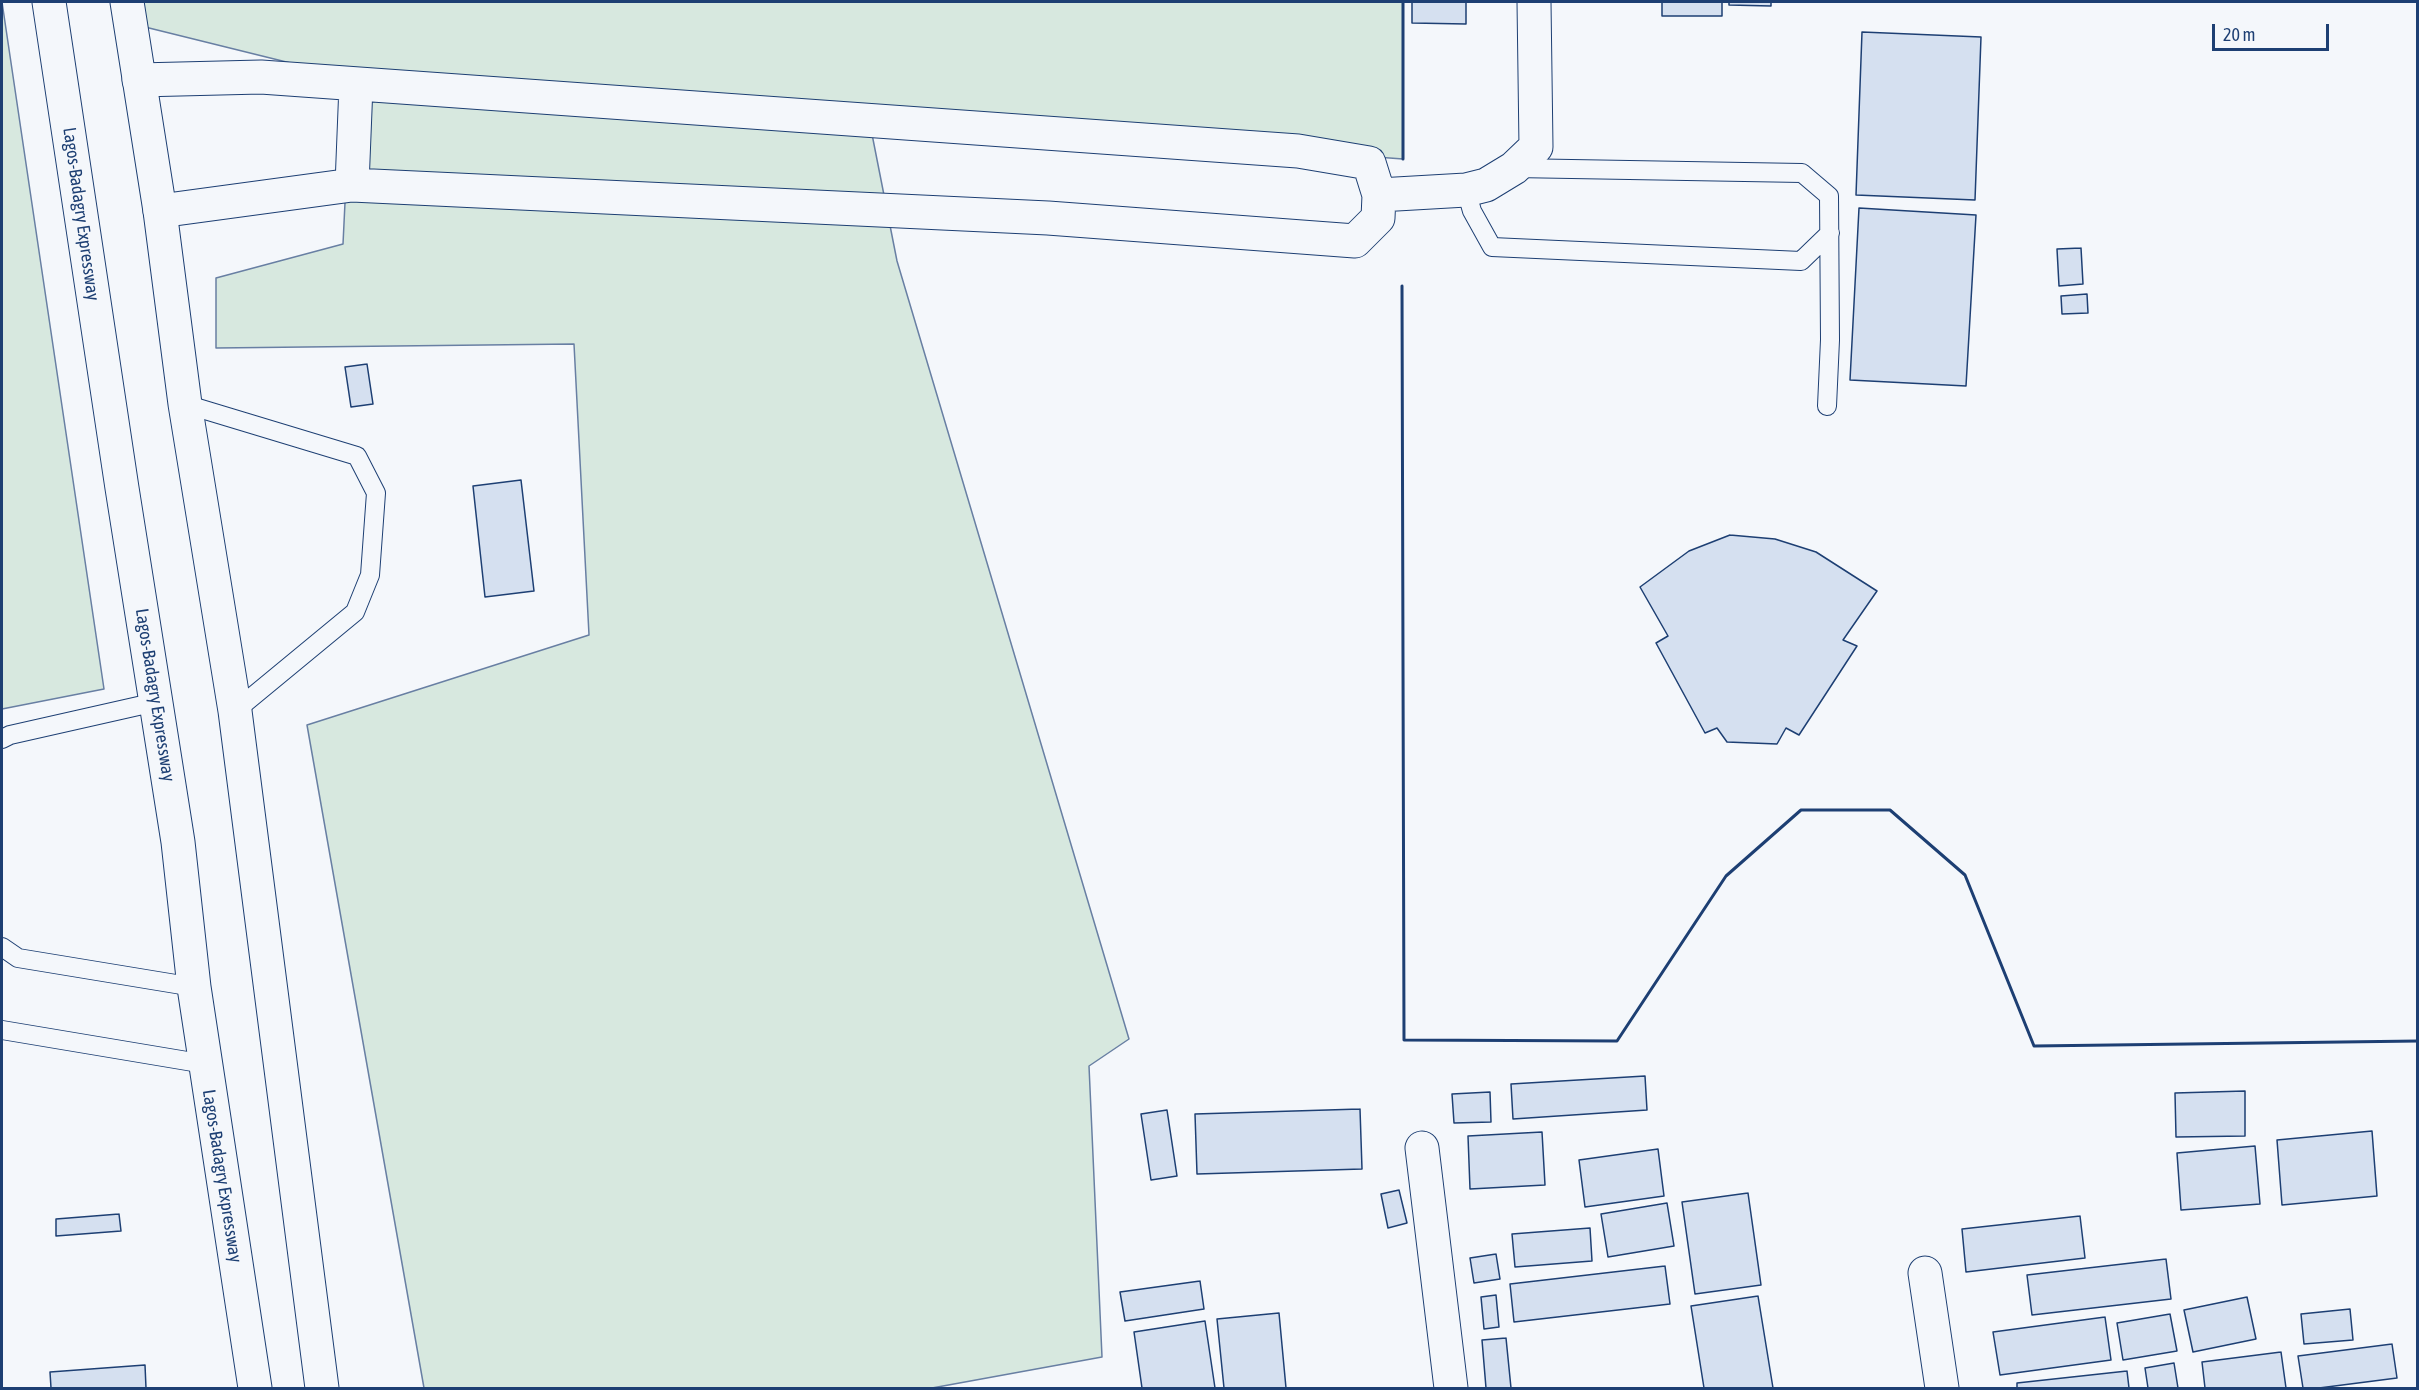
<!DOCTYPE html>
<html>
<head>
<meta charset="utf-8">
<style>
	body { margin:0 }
	#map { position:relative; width:2419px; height:1390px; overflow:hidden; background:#f4f7fb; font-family:"Asap Condensed",sans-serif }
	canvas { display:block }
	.frame { position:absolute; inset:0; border:3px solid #1d3f73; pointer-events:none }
	.scale { position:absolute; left:2212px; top:24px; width:117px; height:27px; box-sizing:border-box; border:3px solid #1d3f73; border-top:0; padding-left:8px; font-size:18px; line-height:21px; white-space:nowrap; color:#1d3f73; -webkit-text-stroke:4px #f4f7fb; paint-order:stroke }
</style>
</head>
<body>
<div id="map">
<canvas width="2419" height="1390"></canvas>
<div class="frame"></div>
<div class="scale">20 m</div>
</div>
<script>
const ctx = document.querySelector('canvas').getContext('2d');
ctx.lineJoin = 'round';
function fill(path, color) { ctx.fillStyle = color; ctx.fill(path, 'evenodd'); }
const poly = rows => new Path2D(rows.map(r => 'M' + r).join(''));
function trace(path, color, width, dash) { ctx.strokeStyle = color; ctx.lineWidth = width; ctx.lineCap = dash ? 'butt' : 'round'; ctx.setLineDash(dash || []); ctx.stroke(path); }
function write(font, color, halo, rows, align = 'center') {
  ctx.font = font + ' "Asap Condensed",sans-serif'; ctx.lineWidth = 4.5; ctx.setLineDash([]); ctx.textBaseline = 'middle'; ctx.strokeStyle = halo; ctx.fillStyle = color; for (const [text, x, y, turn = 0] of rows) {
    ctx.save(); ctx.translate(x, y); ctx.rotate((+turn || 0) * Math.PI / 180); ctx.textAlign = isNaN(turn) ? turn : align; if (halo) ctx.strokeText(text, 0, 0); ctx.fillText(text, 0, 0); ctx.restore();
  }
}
const green = poly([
	[2,2,104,689,2,709,2,2],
	[143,2,1403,2,1403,159,869,119,897,261,1129,1039,1089,1066,1102,1357,932,1388,424,1388,307,725,589,635,574,344,216,348,216,278,343,244,351,78,145,27,143,2]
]);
const building = poly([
	[1412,2,1466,2,1466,24,1412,23,1412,2],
	[1662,2,1722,2,1722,16,1662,16,1662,2],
	[1729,2,1771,2,1771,6,1729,5,1729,2],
	[1862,32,1981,37,1975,200,1856,195,1862,32],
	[1859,208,1976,215,1966,386,1850,380,1859,208],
	[2081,248,2083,284,2059,286,2057,249,2081,248],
	[2087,294,2088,313,2062,314,2061,296,2087,294],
	[367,364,373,404,351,407,345,367,367,364],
	[521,480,534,591,485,597,473,486,521,480],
	[1730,535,1775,539,1816,552,1877,591,1843,640,1857,646,1799,735,1786,728,1777,744,1727,742,1717,728,1705,733,1656,643,1668,636,1640,587,1689,551,1730,535],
	[1645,1076,1647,1110,1513,1119,1511,1084,1645,1076],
	[2245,1091,2245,1136,2176,1137,2175,1093,2245,1091],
	[1490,1092,1491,1122,1454,1123,1452,1094,1490,1092],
	[1360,1109,1362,1169,1197,1174,1195,1114,1360,1109],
	[1167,1110,1177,1176,1151,1180,1141,1114,1167,1110],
	[2372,1131,2377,1196,2282,1205,2277,1140,2372,1131],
	[1542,1132,1545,1185,1470,1189,1468,1136,1542,1132],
	[2255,1146,2260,1204,2181,1210,2177,1153,2255,1146],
	[1658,1149,1664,1196,1585,1207,1579,1160,1658,1149],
	[1399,1190,1407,1223,1388,1228,1381,1194,1399,1190],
	[1748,1193,1761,1285,1695,1294,1682,1202,1748,1193],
	[1667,1203,1674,1246,1608,1257,1601,1214,1667,1203],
	[119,1214,121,1231,56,1236,56,1219,119,1214],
	[2080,1216,2085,1258,1966,1272,1962,1229,2080,1216],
	[1590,1228,1592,1261,1515,1267,1512,1234,1590,1228],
	[1496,1254,1500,1279,1474,1283,1470,1258,1496,1254],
	[2166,1259,2171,1299,2032,1315,2027,1275,2166,1259],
	[1665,1266,1670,1304,1514,1322,1510,1284,1665,1266],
	[1200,1281,1204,1309,1125,1321,1120,1292,1200,1281],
	[1496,1295,1499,1327,1484,1329,1481,1297,1496,1295],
	[1758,1296,1773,1388,1704,1388,1691,1306,1758,1296],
	[2247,1297,2256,1339,2193,1352,2184,1310,2247,1297],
	[2350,1309,2353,1340,2304,1344,2301,1314,2350,1309],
	[1279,1313,1286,1388,1224,1388,1217,1319,1279,1313],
	[2170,1314,2177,1351,2123,1360,2117,1323,2170,1314],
	[2105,1317,2111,1360,2000,1375,1993,1332,2105,1317],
	[1205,1321,1215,1388,1142,1388,1134,1332,1205,1321],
	[1506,1338,1511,1388,1486,1388,1482,1340,1506,1338],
	[2392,1344,2397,1378,2319,1388,2303,1388,2298,1356,2392,1344],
	[2281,1352,2286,1388,2205,1388,2202,1362,2281,1352],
	[2174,1363,2178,1388,2148,1388,2145,1368,2174,1363],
	[145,1365,146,1388,51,1388,50,1372,145,1365],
	[2127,1371,2129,1388,2017,1388,2017,1383,2127,1371]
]);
const service = poly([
	[1514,168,1802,173,1829,196,1830,340,1827,406],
	[1466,190,1472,211,1492,247,1801,261,1830,233],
	[185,404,357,456,376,493,370,575,355,612,235,711],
	[2,739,10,735,156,702],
	[2,947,18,958,194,987],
	[2,1030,205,1064]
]);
const minor = poly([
	[139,80,261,77,1298,151,1369,163,1379,195,1378,218,1355,241,1048,218,352,185,160,211],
	[352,185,356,85],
	[1379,195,1466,190,1486,185,1514,168,1536,147,1534,2],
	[1422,1148,1451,1388],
	[1925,1273,1942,1388]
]);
const trunk = poly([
	[49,2,122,488,178,842,194,987,255,1388],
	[127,2,160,211,185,404,235,711,322,1388]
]);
const wall = poly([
	[1403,159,1403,2],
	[1402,286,1404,1040,1617,1041,1726,876,1801,810,1890,810,1965,875,2034,1046,2418,1041]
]);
const streetNames = [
	["Lagos-Badagry Expressway",81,214,82],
	["Lagos-Badagry Expressway",155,695,81],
	["Lagos-Badagry Expressway",222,1176,81]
];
fill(green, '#d7e8df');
trace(green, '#687fa3', 1.5);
fill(building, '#d5e0f0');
trace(building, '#1d3f73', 1.5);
trace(service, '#1d3f73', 20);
trace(minor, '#1d3f73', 35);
trace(trunk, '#1d3f73', 35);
trace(service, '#f4f7fb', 18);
trace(minor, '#f4f7fb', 33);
trace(trunk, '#f4f7fb', 33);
trace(wall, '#1d3f73', 3);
write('18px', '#1d3f73', '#f4f7fb', streetNames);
</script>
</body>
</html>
